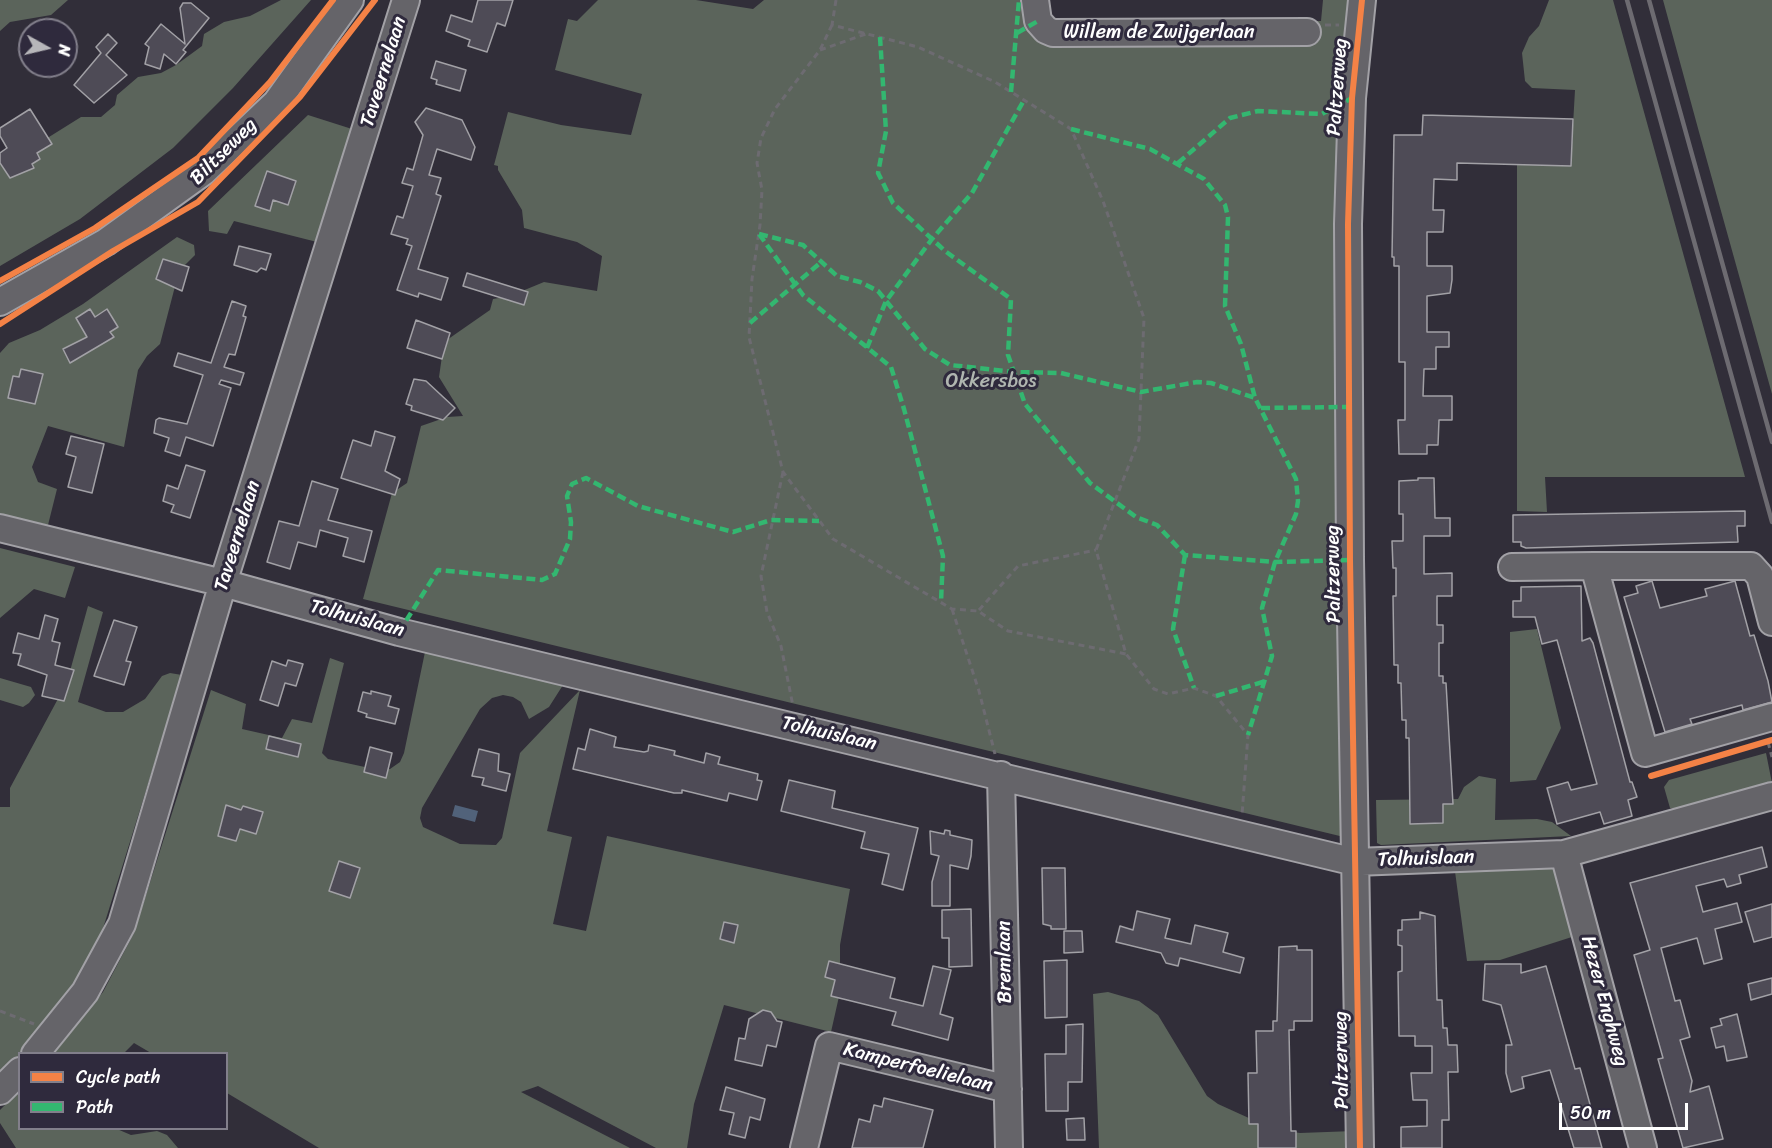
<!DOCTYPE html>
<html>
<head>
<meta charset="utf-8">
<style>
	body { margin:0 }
	#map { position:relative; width:1772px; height:1148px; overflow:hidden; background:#312e39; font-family:Sriracha,sans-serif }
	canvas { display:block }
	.legend { position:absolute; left:18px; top:1052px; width:210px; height:78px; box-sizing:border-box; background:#2f2a3d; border:2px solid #827f8b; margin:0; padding:8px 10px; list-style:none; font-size:18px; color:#fff }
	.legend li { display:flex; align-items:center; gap:12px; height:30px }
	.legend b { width:30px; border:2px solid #827f8b }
	.north { position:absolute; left:18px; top:18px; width:60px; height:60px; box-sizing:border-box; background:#2f2a3d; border:2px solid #827f8b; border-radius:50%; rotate:98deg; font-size:16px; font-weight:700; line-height:24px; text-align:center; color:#fff }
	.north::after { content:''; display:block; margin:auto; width:21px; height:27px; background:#b7b6ba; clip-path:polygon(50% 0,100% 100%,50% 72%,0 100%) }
	.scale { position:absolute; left:1559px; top:1103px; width:129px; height:27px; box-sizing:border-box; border:3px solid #fff; border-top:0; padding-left:8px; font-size:18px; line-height:21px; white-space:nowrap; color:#fff; -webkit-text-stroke:4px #2f2a3d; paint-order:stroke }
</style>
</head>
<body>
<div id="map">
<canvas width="1772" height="1148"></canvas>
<ul class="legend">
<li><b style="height:8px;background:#f48246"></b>Cycle path</li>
<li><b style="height:8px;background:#33b770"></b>Path</li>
</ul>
<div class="north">N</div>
<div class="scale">50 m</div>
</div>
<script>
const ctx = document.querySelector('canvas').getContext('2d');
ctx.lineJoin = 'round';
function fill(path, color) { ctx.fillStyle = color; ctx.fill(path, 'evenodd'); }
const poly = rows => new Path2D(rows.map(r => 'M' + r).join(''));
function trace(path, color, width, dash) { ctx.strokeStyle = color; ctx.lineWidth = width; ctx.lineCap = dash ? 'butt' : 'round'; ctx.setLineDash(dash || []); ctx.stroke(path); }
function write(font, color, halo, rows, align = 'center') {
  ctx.font = font + ' Sriracha,sans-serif'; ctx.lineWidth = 6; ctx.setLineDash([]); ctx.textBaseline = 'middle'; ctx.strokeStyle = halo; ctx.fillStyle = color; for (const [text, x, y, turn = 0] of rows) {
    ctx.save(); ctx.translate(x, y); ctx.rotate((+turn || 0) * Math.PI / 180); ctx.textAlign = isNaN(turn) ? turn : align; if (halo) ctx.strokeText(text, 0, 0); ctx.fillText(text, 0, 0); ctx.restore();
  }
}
const green = poly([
	[0,0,68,0,51,15,10,22,0,31],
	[281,0,311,0,233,88,173,148,80,219,0,266,0,154,33,147,81,117,101,117,115,105,117,95,138,77,161,73,176,65,202,46,204,34,224,22,250,16],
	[598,0,696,0,753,9,764,0,1020,0,1030,30,1314,30,1315,21,1321,21,1323,0,1356,0,1348,838,363,599,392,493,407,483,421,426,447,417,463,416,439,377,444,342,490,310,493,299,510,296,544,282,597,291,602,256,577,242,524,228,522,210,498,170,498,166,494,165,508,112,561,125,631,135,642,94,555,70,568,19,577,21],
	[1549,0,1613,0,1745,477,1545,477,1547,512,1517,511,1517,159,1571,160,1575,90,1532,88,1525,81,1522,53,1529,37,1539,26],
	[1663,0,1772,0,1772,394,1699,132],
	[308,115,352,129,317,242,234,221,227,234,209,231,208,211],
	[177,237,194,245,195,255,179,271,160,344,147,356,138,370,124,447,48,426,32,467,38,482,57,489,48,525,0,514,0,353,9,343,40,330,83,304],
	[0,548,75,567,65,598,34,589,0,618],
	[88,606,103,612,78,702,106,712,123,712,145,699,162,676,170,673,182,675,95,954,70,992,29,1045,0,1075,0,807,10,807,10,788,67,682],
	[1537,629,1561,728,1536,780,1510,782,1510,632],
	[425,652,563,685,549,707,529,719,521,702,513,697,503,695,492,698,480,709,422,808,420,818,423,827,460,844,496,845,502,838,520,753,580,690,547,831,572,837,553,924,586,931,607,836,850,889,840,945,840,992,831,1032,724,1005,694,1104,687,1148,656,1148,538,1086,521,1092,630,1148,319,1148,227,1093,226,1054,151,1053,134,1043,124,1053,54,1054,103,992,134,933,211,690,246,704,242,729,282,738,292,719,312,723,330,658,344,663,322,753,328,759,374,769,390,769,400,762,404,753],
	[0,678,31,687,35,695,29,703,23,707,0,700],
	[1766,753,1772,783,1679,810,1670,808,1664,787,1669,780],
	[1479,776,1496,779,1495,820,1537,819,1552,822,1571,836,1381,845,1377,843,1376,800,1458,799,1464,787],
	[1554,863,1575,936,1500,960,1467,961,1454,864],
	[1108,992,1139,1001,1158,1015,1207,1096,1218,1104,1273,1129,1300,1133,1354,1131,1354,1148,1099,1148,1093,994],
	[19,1091,20,1128,117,1129,131,1135,157,1131,167,1135,178,1148,16,1148,0,1123,0,1110]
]);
const water = poly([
	[455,805,478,811,475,822,452,816]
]);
const building = poly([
	[478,0,513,0,505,26,497,23,487,52,468,46,470,40,446,31,451,15,472,22,478,0],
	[183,3,191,3,209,18,183,50,186,52,176,64,164,54,160,69,145,64,149,47,145,44,161,24,185,44,180,8,183,3],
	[108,34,117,43,106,55,127,75,94,103,74,85,101,53,96,47,108,34],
	[436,61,466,70,460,91,436,84,437,80,431,78,436,61],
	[426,108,462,120,475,147,471,160,437,149,429,175,441,178,436,194,441,196,418,269,448,278,441,300,419,293,418,297,397,290,412,246,406,244,408,239,391,234,397,216,403,218,413,186,402,183,407,168,413,170,423,135,415,122,426,108],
	[30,109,52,144,37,153,40,159,32,164,34,168,10,178,0,163,0,153,7,148,0,136,0,128,30,109],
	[1423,115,1573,119,1571,166,1457,163,1457,180,1434,179,1433,210,1444,210,1443,232,1427,232,1427,266,1452,266,1452,280,1450,293,1427,296,1427,332,1449,332,1449,347,1436,347,1436,369,1424,369,1423,396,1452,396,1452,420,1439,420,1438,445,1427,445,1427,454,1399,454,1398,420,1405,420,1405,362,1399,362,1399,266,1394,266,1394,257,1392,257,1394,135,1422,135,1423,115],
	[267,171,296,181,288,205,273,200,270,211,255,206,267,171],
	[239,246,271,254,266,270,261,268,257,272,234,265,239,246],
	[163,259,189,267,182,291,156,279,163,259],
	[467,273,528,292,524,305,463,286,467,273],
	[232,301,246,306,243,316,246,317,235,355,229,354,224,367,244,373,240,385,221,380,219,384,231,388,213,446,186,437,180,456,165,451,169,438,154,433,156,420,159,418,187,424,203,375,174,366,178,353,211,363,232,301],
	[90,309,95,317,107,309,118,327,110,332,114,337,70,363,63,349,87,337,76,318,90,309],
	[416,320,450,333,442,359,407,348,416,320],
	[21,369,43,374,35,404,8,398,13,376,19,377,21,369],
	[414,379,426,381,455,408,443,420,411,410,412,406,406,404,414,379],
	[375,431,395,437,385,471,400,479,395,495,341,478,353,440,371,446,375,431],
	[71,436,104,444,92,493,68,487,76,457,66,454,71,436],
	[186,465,205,471,190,518,171,512,174,505,163,501,167,485,178,489,186,465],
	[1418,478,1434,478,1435,518,1450,518,1450,536,1424,536,1424,574,1452,573,1452,596,1437,596,1437,625,1443,625,1443,643,1439,643,1439,676,1443,676,1443,683,1446,683,1453,804,1443,804,1443,823,1410,824,1409,738,1406,738,1406,720,1402,720,1401,683,1398,683,1398,665,1394,665,1393,596,1396,596,1396,568,1393,568,1392,541,1403,541,1403,514,1399,514,1399,481,1418,480,1418,478],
	[312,481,338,489,328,520,372,531,364,562,343,556,348,538,320,530,316,547,298,542,290,569,267,562,279,521,299,526,312,481],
	[1745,511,1745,526,1737,526,1738,542,1526,548,1521,546,1521,542,1513,542,1513,515,1745,511],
	[1652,581,1660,608,1707,596,1705,589,1735,581,1750,636,1754,635,1768,681,1772,702,1743,710,1742,705,1690,719,1692,724,1665,732,1624,597,1638,593,1636,586,1652,581],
	[1581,586,1582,641,1590,638,1593,643,1630,782,1632,782,1637,797,1628,800,1632,816,1604,824,1600,812,1557,824,1547,788,1568,782,1571,790,1597,784,1557,640,1542,644,1535,617,1513,617,1513,601,1521,601,1521,587,1581,586],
	[45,615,58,619,52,641,60,643,55,665,74,670,64,701,42,696,47,675,18,665,21,654,13,653,18,633,39,639,45,615],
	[114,620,137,627,126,661,131,662,124,685,94,676,114,620],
	[288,660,303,664,296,686,285,683,278,706,260,700,272,661,286,666,288,660],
	[371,691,391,696,388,706,399,709,395,724,366,717,367,714,358,711,363,692,371,694,371,691],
	[590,729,616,737,614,747,644,752,648,751,649,745,675,751,674,755,704,763,706,753,720,757,718,764,758,774,757,780,762,781,757,800,729,793,727,801,682,790,682,793,674,793,573,769,578,748,585,750,590,729],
	[269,736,301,744,298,757,266,749,269,736],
	[370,747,392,753,386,778,364,772,370,747],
	[479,749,499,754,498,771,510,774,506,791,482,785,484,778,472,776,479,749],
	[789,780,835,791,832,808,918,828,903,890,882,884,889,854,861,848,865,832,781,811,789,780],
	[226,805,241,810,243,806,263,812,256,834,240,829,236,841,218,836,226,805],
	[945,830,950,831,950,835,972,840,971,856,968,869,950,865,950,906,932,906,932,882,939,856,931,854,930,831,944,834,945,830],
	[1762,847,1767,867,1739,875,1741,883,1727,887,1724,879,1696,886,1703,912,1737,903,1742,922,1715,929,1722,959,1704,964,1697,938,1661,948,1675,1001,1680,1000,1690,1037,1680,1040,1692,1081,1690,1092,1709,1086,1723,1139,1683,1148,1658,1059,1663,1058,1634,955,1650,950,1630,883,1762,847],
	[339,861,360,868,350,898,329,891,339,861],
	[1042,868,1065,868,1066,929,1051,929,1051,926,1043,924,1042,868],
	[1772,904,1772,937,1754,942,1745,912,1772,904],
	[971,909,972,966,949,967,949,938,942,938,942,910,971,909],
	[1137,911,1170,919,1165,938,1191,944,1195,925,1228,933,1223,952,1244,958,1240,973,1180,958,1178,966,1166,963,1161,953,1116,942,1120,926,1133,930,1137,911],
	[1420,912,1435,916,1437,1000,1442,1000,1443,1028,1447,1028,1448,1045,1457,1045,1458,1072,1448,1072,1449,1120,1442,1120,1442,1148,1401,1148,1401,1127,1427,1126,1427,1100,1413,1100,1411,1073,1432,1073,1432,1046,1415,1046,1415,1036,1399,1036,1398,972,1402,971,1402,946,1398,945,1398,930,1402,930,1402,920,1420,919,1420,912],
	[724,922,738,925,734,943,720,939,724,922],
	[1064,931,1082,931,1083,952,1064,953,1064,931],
	[1297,946,1297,950,1312,950,1312,1021,1294,1021,1294,1030,1289,1030,1291,1131,1296,1131,1296,1148,1258,1148,1258,1124,1249,1124,1248,1073,1257,1073,1256,1031,1273,1031,1273,1021,1277,1021,1279,947,1297,946],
	[1067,960,1067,1017,1045,1018,1044,961,1067,960],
	[829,961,895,978,890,998,923,1006,933,966,951,970,940,1014,953,1018,948,1040,892,1025,896,1012,831,996,835,980,825,977,829,961],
	[1485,964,1521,964,1521,973,1546,966,1575,1069,1580,1068,1602,1148,1574,1148,1550,1070,1522,1077,1524,1088,1511,1092,1506,1073,1506,1045,1512,1045,1501,1005,1483,1000,1485,964],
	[1772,978,1772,994,1751,1000,1748,984,1772,978],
	[763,1010,771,1012,777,1021,782,1022,776,1047,767,1045,762,1066,735,1060,739,1038,745,1039,749,1019,763,1010],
	[1737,1014,1747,1057,1727,1061,1724,1046,1716,1048,1711,1028,1722,1025,1720,1019,1737,1014],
	[1083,1024,1082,1082,1068,1082,1068,1111,1046,1111,1045,1054,1066,1054,1066,1025,1083,1024],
	[726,1087,765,1099,760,1120,750,1117,745,1138,729,1134,734,1113,720,1110,726,1087],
	[884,1098,933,1110,923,1148,852,1148,859,1119,870,1122,874,1105,882,1107,884,1098],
	[1084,1118,1085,1140,1067,1140,1066,1119,1084,1118]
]);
const path = poly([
	[836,0,832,25,918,47,995,82,1071,129,1103,201,1144,318,1139,439,1096,550,1126,654,1154,689,1168,694,1194,688,1216,696,1248,735,1242,815],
	[832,25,820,50,775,109,761,138,757,163,762,190,760,225,752,279,749,337,783,472,833,539,952,609,978,611,1008,631,1126,654],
	[1325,25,1339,25],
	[820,50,866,34],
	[783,472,761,576,767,612,781,646,793,706],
	[952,609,979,691,995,754],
	[979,610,1018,566,1096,550],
	[1768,742,1772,757],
	[0,1011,34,1024]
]);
const minor = poly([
	[1035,0,1038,21,1046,30,1053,33,1307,32],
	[0,302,106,242,203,172,276,103,350,0],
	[0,528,223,583,399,632,1355,862,1564,854,1772,796],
	[1512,567,1594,566],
	[1772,622,1760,576,1751,566,1594,566,1645,753,1772,717],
	[1001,775,1009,1148],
	[1564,854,1643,1148],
	[35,1054,85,992,122,924,223,583,406,0],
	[0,1091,20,1071],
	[804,1148,829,1046,1008,1089],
	[1360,1148,1350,560,1348,224,1352,98,1362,0]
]);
const rail = poly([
	[1627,0,1772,522],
	[1649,0,1772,442]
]);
const quiet = poly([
	[1017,33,1038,21],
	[880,37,886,131,878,173,893,203,945,251,1011,299,1008,355,1025,404,1090,483,1136,517,1157,525,1185,555,1275,562,1350,560],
	[1011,92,1019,0],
	[1071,129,1150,149,1204,179,1225,205,1228,217,1225,306,1241,344,1255,398,1296,479,1298,501,1296,514,1275,562,1262,608,1272,656,1248,735],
	[1178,163,1230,118,1258,111,1322,114,1352,98],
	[759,234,803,245,837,276,860,282,878,291,925,349,950,365,1014,372,1061,373,1141,392,1197,382,1211,383,1255,398],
	[759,234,803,295,891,367,904,409,943,556,941,602],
	[750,323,820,263],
	[867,348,886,301,932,239,972,193,1024,100],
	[1261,408,1348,407],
	[1185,555,1173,629,1194,688],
	[399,632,438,570,542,580,555,574,570,539,571,522,567,496,572,484,586,478,638,506,733,532,771,520,819,521],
	[1216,696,1266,681]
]);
const cycleway = poly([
	[0,281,95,228,198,158,270,82,333,0],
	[0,324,113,251,198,202,300,97,375,0],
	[1651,776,1772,740],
	[1360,1148,1350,560,1348,224,1352,98,1362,0]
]);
const streetNames = [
	["Willem de Zwijgerlaan",1159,33],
	["Taveernelaan",384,72,-73],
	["Paltzerweg",1338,87,-86],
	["Biltseweg",224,152,-45],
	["Taveernelaan",238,536,-73],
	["Paltzerweg",1334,574,-91],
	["Tolhuislaan",357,619,15],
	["Tolhuislaan",829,734,13],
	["Tolhuislaan",1426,859,-2],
	["Bremlaan",1005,962,-91],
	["Hezer Enghweg",1604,1001,75],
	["Paltzerweg",1342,1060,-91],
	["Kamperfoelielaan",918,1068,14]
];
const parkNames = [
	["Okkersbos",991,382]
];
fill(green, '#5b645b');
fill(water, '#51627a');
fill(building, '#4e4b56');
trace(building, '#a2a1a6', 1.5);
trace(minor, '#a2a1a6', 30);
trace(path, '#6d6b71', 3, [6, 4.5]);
trace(minor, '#656469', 26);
trace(rail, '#6d6b71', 4.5);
trace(quiet, '#33b770', 4.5, [9, 4.5]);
trace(cycleway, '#f48246', 6);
write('20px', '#fff', '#2f2a3d', streetNames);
write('20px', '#b0b6b0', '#2f2a3d', parkNames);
</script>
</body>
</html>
